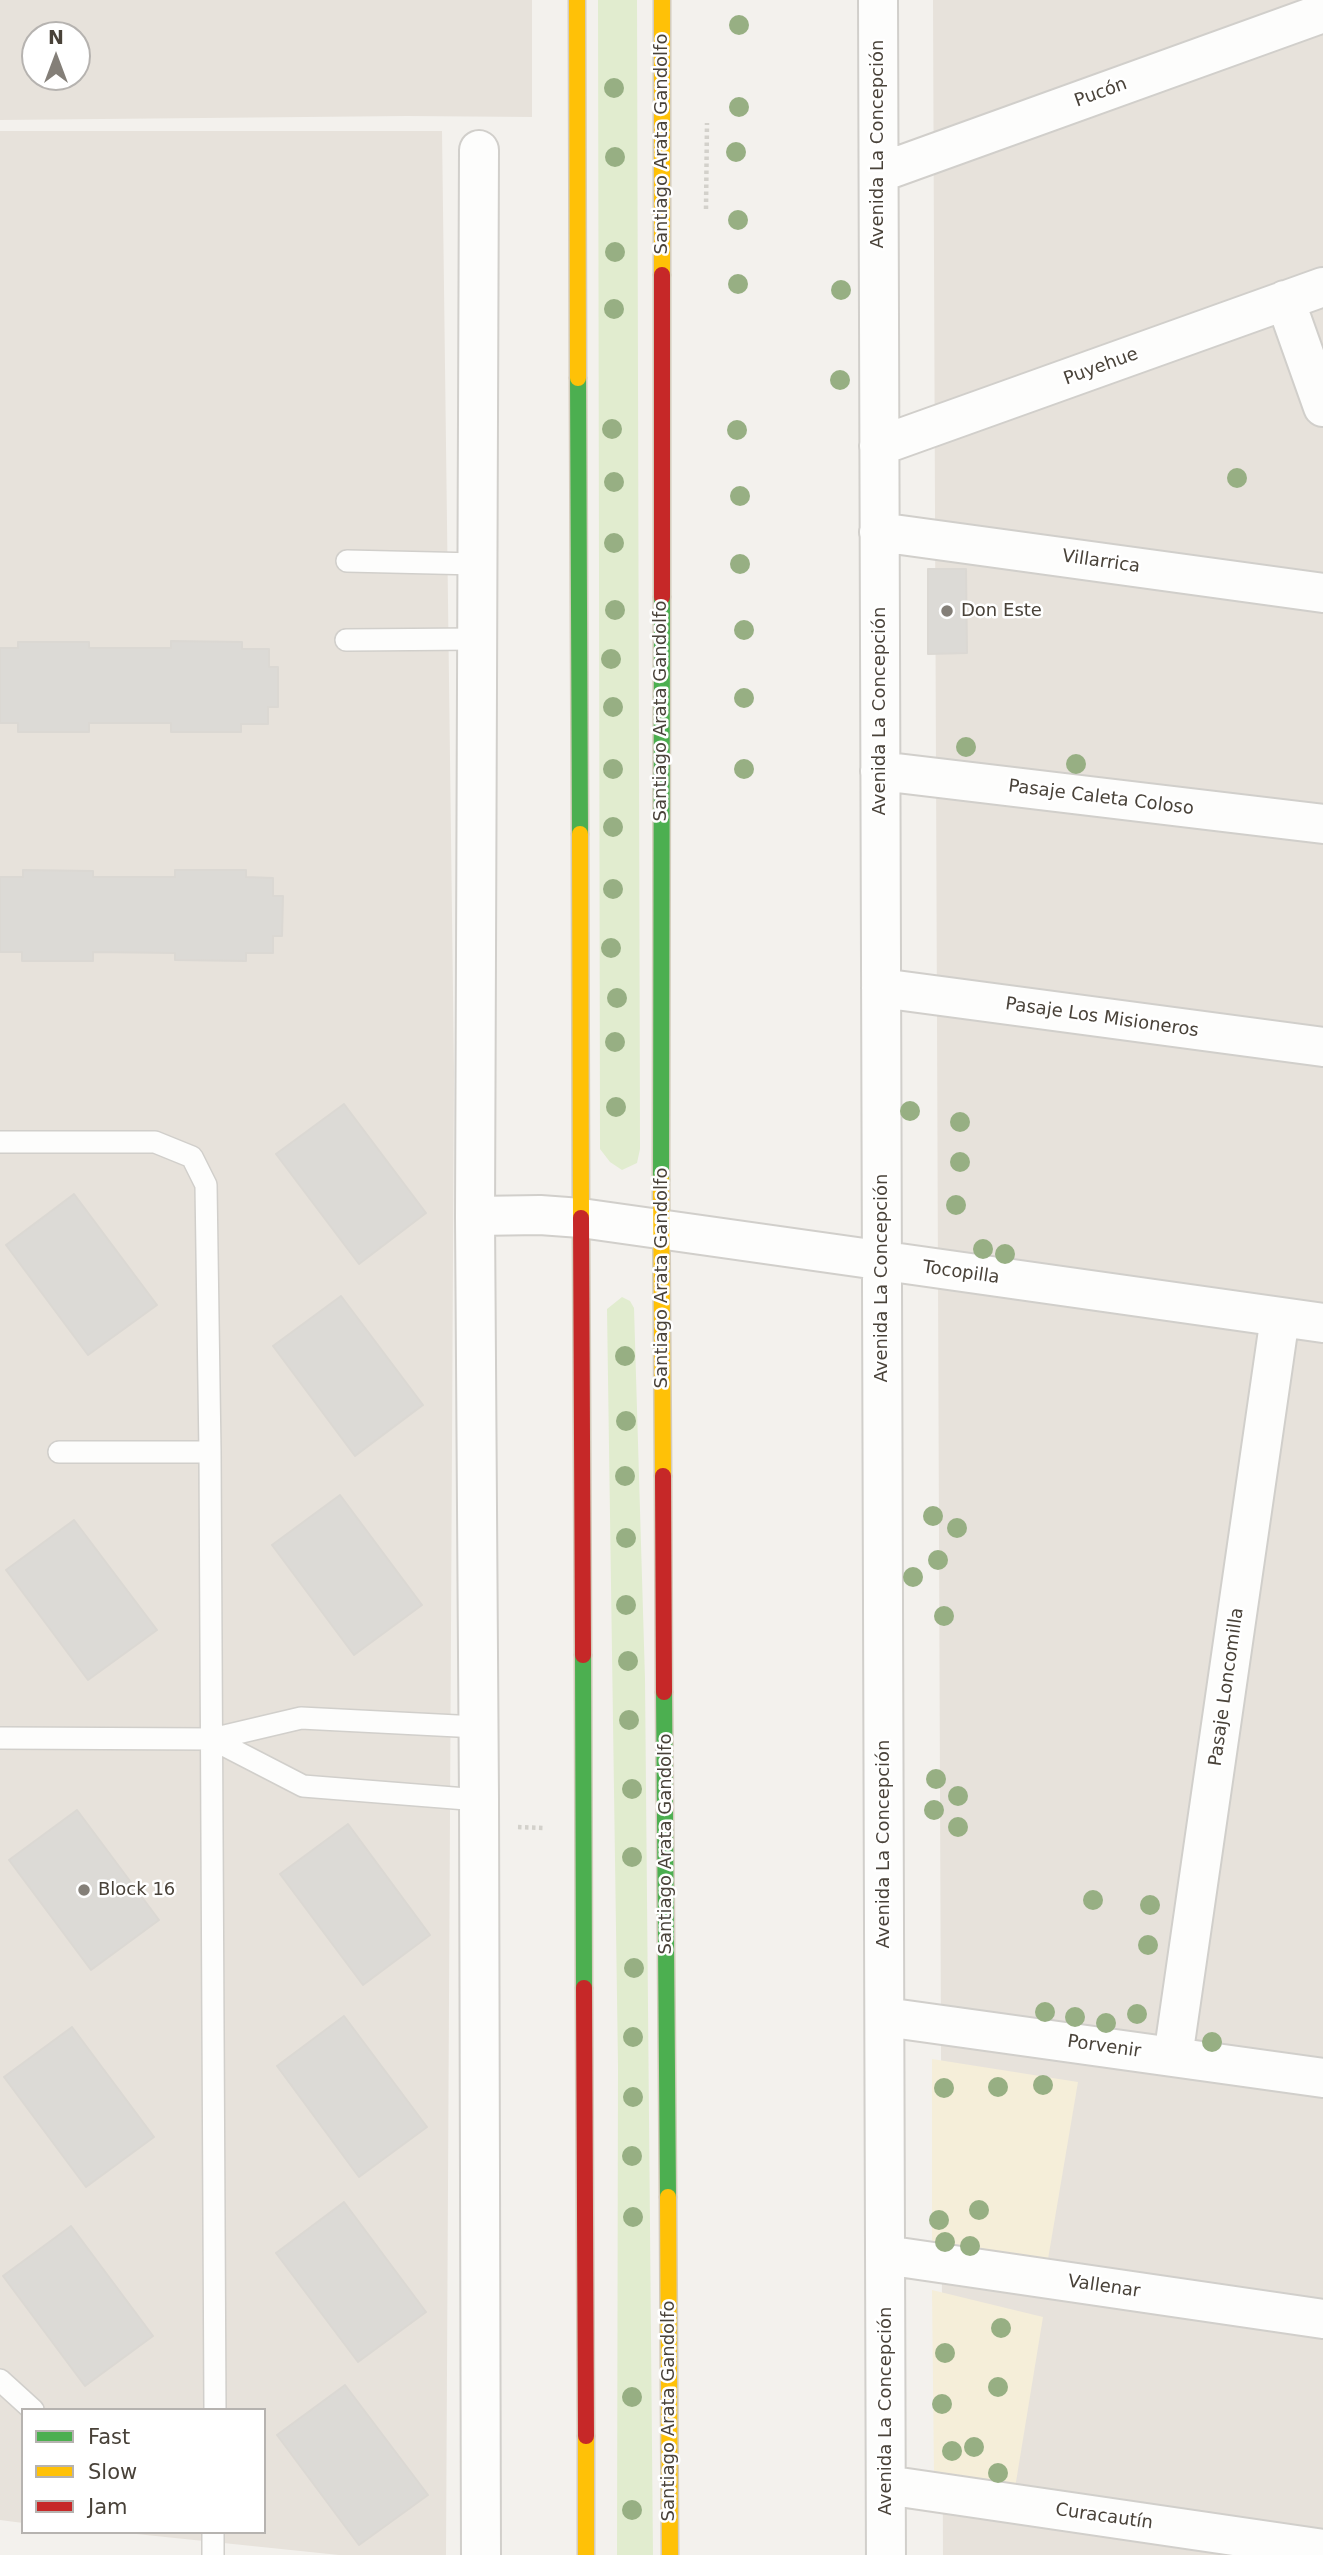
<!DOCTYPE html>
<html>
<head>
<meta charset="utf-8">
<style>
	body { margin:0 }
	#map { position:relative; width:1323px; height:2555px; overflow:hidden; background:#f3f1ed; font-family:"DejaVu Sans",sans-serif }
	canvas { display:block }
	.legend { position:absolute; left:21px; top:2408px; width:245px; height:126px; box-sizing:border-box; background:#fff; border:2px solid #b6b3b0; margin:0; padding:9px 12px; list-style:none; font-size:21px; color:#494239 }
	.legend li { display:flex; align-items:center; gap:14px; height:35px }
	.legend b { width:35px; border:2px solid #b6b3b0 }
	.north { position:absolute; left:21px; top:21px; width:70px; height:70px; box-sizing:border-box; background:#fff; border:2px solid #b6b3b0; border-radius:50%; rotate:0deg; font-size:19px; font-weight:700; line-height:28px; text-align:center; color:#494239 }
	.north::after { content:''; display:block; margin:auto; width:24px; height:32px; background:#847f78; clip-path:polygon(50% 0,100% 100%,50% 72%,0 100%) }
</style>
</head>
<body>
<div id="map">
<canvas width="1323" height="2555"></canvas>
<ul class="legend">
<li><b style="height:9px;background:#4caf50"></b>Fast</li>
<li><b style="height:9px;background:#ffc107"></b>Slow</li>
<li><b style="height:9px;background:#c62828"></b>Jam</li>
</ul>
<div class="north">N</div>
</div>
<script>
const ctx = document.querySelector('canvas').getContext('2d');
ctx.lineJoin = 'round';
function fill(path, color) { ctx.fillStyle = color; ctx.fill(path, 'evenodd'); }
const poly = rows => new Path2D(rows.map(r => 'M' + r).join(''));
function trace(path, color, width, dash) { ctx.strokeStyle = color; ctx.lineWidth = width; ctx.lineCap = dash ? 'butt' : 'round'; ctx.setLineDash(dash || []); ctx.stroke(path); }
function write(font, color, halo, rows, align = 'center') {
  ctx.font = font + ' "DejaVu Sans",sans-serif'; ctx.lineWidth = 5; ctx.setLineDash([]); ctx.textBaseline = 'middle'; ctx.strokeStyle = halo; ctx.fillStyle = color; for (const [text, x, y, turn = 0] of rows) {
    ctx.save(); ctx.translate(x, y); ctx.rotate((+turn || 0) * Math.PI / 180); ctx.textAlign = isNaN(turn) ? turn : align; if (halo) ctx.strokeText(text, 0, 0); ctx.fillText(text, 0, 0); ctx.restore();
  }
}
const residential = poly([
	[0,0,532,0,532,117,407,116,0,120],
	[77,35,77,77,35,77,35,35],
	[933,0,1323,0,1323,2555,943,2555],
	[0,131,442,131,454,1071,446,2555,339,2555,117,2532,264,2532,264,2410,23,2410,23,2523,0,2520]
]);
const green = poly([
	[598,0,637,0,640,1149,637,1163,622,1170,610,1162,600,1149],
	[622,1297,630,1301,634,1308,645,1679,653,2555,617,2555,618,2066,607,1309]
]);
const sand = poly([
	[932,2059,1078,2082,1047,2265,932,2251],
	[932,2290,1043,2317,1015,2488,934,2476]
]);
const building = poly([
	[928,569,966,569,967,653,928,654,928,569],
	[171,641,242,642,242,649,269,649,269,667,278,667,278,707,268,707,268,724,241,724,241,732,171,732,171,723,89,723,89,732,18,732,18,723,0,723,0,648,18,648,18,642,89,642,89,648,171,648,171,641],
	[23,870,93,871,93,877,175,877,175,870,246,870,246,877,273,878,273,896,283,896,282,936,273,936,273,953,246,953,246,961,175,960,175,953,93,952,93,961,22,961,22,952,0,952,0,877,23,877,23,870],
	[344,1104,426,1213,359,1264,276,1154,344,1104],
	[74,1194,157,1305,88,1355,6,1245,74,1194],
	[341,1296,423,1405,355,1456,273,1346,341,1296],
	[340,1495,422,1605,354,1655,272,1545,340,1495],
	[74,1520,157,1630,88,1680,6,1570,74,1520],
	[77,1810,159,1920,91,1970,9,1860,77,1810],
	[348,1824,430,1935,363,1985,280,1874,348,1824],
	[344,2016,427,2127,359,2177,277,2066,344,2016],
	[72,2027,154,2137,86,2187,4,2077,72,2027],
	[344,2202,426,2312,358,2362,276,2253,344,2202],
	[71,2226,153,2336,85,2386,3,2276,71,2226],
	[345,2385,428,2495,359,2545,277,2435,345,2385]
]);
const path = poly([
	[706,209,707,123],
	[518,1827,544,1828]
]);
const lane = poly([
	[347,561,477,564],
	[346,640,477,639],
	[0,1142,155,1142,192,1157,206,1185,210,1452,215,2410],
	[59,1452,210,1452],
	[0,1738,212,1739,301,1718,477,1727],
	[212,1739,303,1786,479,1800],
	[0,2380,33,2410],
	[213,2555,213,2532]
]);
const street = poly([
	[878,0,886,2555],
	[479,150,475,1216,479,1800,481,2555],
	[879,173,1323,13],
	[1285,300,1323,407],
	[879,446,1323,287],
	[879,532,1323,593],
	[880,771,1323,824],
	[881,988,1323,1047],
	[475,1216,540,1215,581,1218,1323,1323],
	[885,2017,1323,2078],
	[1173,2057,1280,1317],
	[885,2255,1323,2319],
	[886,2485,1323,2549]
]);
const fast = poly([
	[578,378,580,834],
	[661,1180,662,597],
	[583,1655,584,1988],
	[664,1692,668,2197]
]);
const slow = poly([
	[577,0,578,378],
	[662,275,662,0],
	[580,834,581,1218],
	[661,1180,663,1476],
	[668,2197,670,2555],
	[586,2436,586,2555]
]);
const jam = poly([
	[662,597,662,275],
	[581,1218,583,1655],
	[663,1476,664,1692],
	[584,1988,586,2436]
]);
const trees = [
	[739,25],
	[614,88],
	[739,107],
	[736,152],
	[615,157],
	[738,220],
	[615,252],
	[738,284],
	[841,290],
	[614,309],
	[840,380],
	[612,429],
	[737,430],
	[1237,478],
	[614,482],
	[740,496],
	[614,543],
	[740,564],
	[615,610],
	[744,630],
	[611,659],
	[744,698],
	[613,707],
	[966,747],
	[1076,764],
	[613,769],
	[744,769],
	[613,827],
	[613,889],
	[611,948],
	[617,998],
	[615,1042],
	[616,1107],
	[910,1111],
	[960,1122],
	[960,1162],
	[956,1205],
	[983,1249],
	[1005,1254],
	[625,1356],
	[626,1421],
	[625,1476],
	[933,1516],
	[957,1528],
	[626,1538],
	[938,1560],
	[913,1577],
	[626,1605],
	[944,1616],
	[628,1661],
	[629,1720],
	[936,1779],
	[632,1789],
	[958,1796],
	[934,1810],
	[958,1827],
	[632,1857],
	[1093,1900],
	[1150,1905],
	[1148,1945],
	[634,1968],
	[1045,2012],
	[1137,2014],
	[1075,2017],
	[1106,2023],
	[633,2037],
	[1212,2042],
	[1043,2085],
	[998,2087],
	[944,2088],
	[633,2097],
	[632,2156],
	[979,2210],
	[633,2217],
	[939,2220],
	[945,2242],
	[970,2246],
	[1001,2328],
	[945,2353],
	[998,2387],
	[632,2397],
	[942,2404],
	[974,2447],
	[952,2451],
	[998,2473],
	[632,2510]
];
const markers = [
	[947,611,7,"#847f78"],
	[84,1890,7,"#847f78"]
];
const streetNames = [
	["Pucón",1101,93,-20],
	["Santiago Arata Gandolfo",662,144,-90],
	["Avenida La Concepción",878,144,-90],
	["Puyehue",1101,367,-20],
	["Villarrica",1101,562,8],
	["Santiago Arata Gandolfo",661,711,-90],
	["Avenida La Concepción",880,711,-90],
	["Pasaje Caleta Coloso",1101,798,7],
	["Pasaje Los Misioneros",1102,1018,8],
	["Tocopilla",961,1273,8],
	["Santiago Arata Gandolfo",662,1278,-90],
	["Avenida La Concepción",882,1278,-90],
	["Pasaje Loncomilla",1227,1687,-82],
	["Santiago Arata Gandolfo",666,1844,-90],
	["Avenida La Concepción",884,1844,-90],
	["Porvenir",1104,2047,8],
	["Vallenar",1104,2287,8],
	["Santiago Arata Gandolfo",669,2411,-90],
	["Avenida La Concepción",886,2411,-90],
	["Curacautín",1104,2517,8]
];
const poiNames = [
	["Don Este",961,611],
	["Block 16",98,1890]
];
fill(residential, '#e7e2db');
fill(green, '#e1eccf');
fill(sand, '#f5eed9');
fill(building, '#dcdad6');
trace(building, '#dbd8d3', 2);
trace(lane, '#d1cfcb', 24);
trace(street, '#d1cfcb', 42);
trace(fast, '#d4ccbc', 19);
trace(slow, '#d4ccbc', 19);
trace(jam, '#d4ccbc', 19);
trace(path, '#d3d1cb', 4.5, [3.5, 3.5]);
trace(lane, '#fdfdfc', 21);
trace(street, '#fdfdfc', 38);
trace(fast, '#4caf50', 16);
trace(slow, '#ffc107', 16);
trace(jam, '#c62828', 16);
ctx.fillStyle = '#97af83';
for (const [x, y] of trees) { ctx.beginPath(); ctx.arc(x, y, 10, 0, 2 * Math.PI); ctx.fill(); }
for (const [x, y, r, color] of markers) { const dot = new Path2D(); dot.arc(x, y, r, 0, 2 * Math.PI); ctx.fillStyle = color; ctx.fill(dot); trace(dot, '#fff', 2.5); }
write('18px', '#494239', '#fff', streetNames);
write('18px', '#494239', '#fff', poiNames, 'left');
</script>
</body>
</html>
